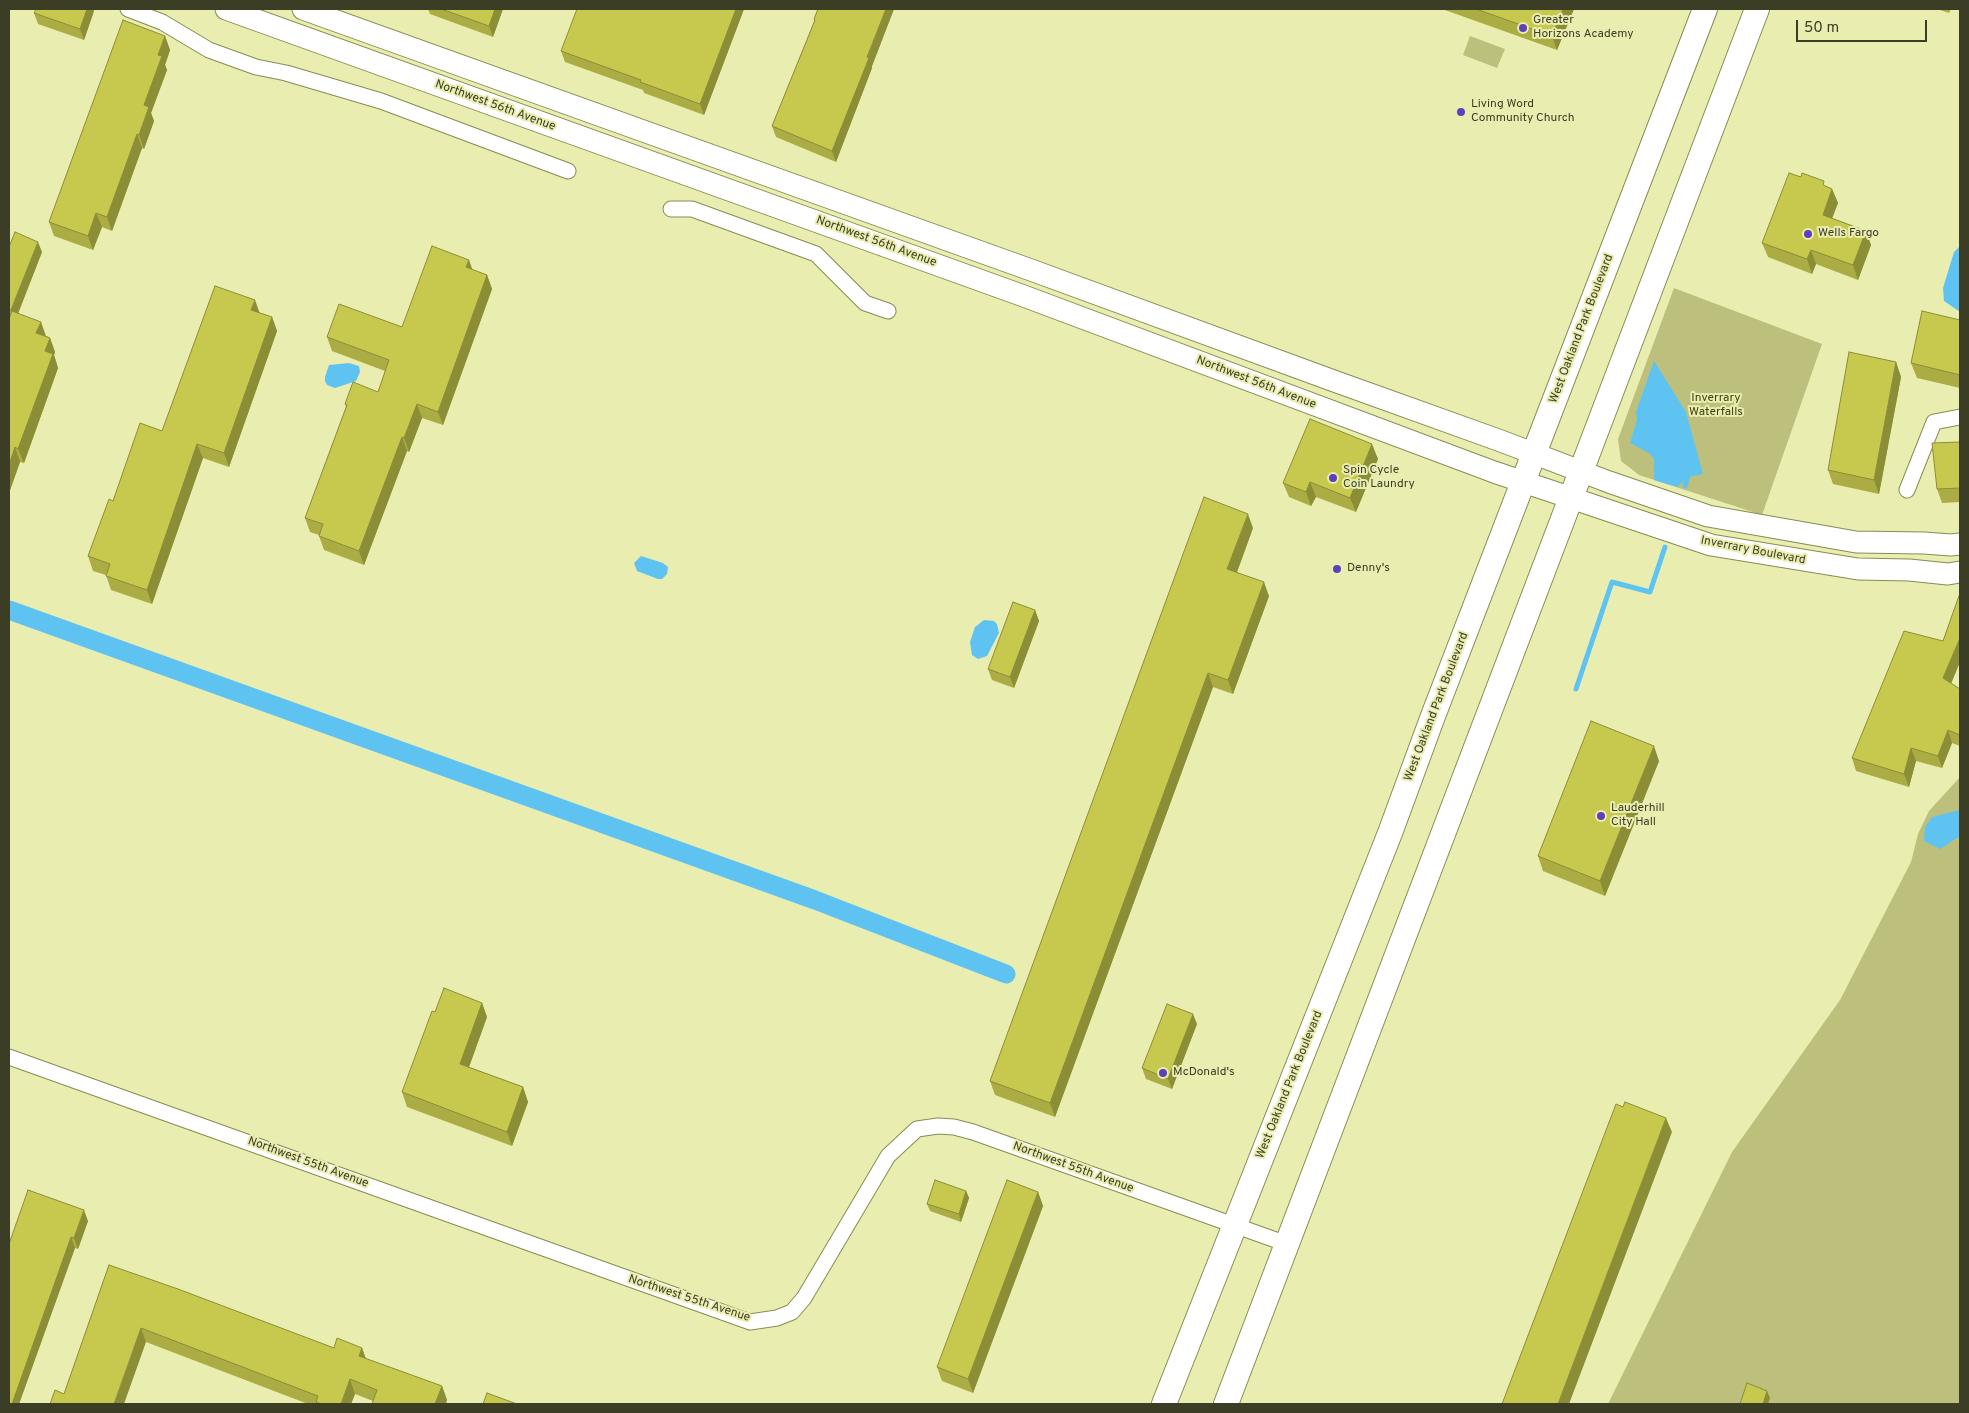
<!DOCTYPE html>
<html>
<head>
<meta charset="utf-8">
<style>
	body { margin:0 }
	#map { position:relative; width:1969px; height:1413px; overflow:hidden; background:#eaedb0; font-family:Overpass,sans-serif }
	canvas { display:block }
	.frame { position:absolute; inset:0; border:10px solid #3c3d25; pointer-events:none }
	.scale { position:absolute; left:1796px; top:20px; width:131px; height:22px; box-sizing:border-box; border:2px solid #3c3d25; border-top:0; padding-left:6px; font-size:15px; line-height:18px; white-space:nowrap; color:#3c3d25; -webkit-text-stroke:4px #eaedb0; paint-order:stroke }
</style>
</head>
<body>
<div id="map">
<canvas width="1969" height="1413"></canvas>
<div class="frame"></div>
<div class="scale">50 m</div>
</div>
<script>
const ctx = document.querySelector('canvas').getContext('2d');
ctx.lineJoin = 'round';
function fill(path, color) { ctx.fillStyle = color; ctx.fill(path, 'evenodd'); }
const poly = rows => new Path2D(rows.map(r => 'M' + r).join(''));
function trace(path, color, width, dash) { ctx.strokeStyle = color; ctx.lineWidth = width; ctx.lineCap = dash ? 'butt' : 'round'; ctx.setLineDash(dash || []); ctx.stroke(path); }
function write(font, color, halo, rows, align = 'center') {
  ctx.font = font + ' Overpass,sans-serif'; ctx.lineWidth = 4; ctx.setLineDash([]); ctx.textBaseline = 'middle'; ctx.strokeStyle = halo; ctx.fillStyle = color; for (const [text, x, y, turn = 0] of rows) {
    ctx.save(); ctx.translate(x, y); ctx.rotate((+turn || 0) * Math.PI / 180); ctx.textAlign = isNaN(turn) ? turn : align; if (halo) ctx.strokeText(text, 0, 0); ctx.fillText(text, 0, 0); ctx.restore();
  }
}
const green = poly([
	[1470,36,1505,49,1497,68,1463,55],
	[1674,288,1822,344,1762,515,1639,475,1621,461,1618,439],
	[1960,777,1960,1404,1608,1404,1732,1152,1840,1000,1911,862,1918,834,1929,811]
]);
const water = poly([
	[1960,246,1960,312,1944,301,1943,288,1954,252],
	[1654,361,1686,412,1703,474,1688,477,1677,487,1654,480,1654,459,1649,453,1630,443,1637,420,1636,412],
	[349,363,359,366,360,372,356,381,335,388,327,385,325,381,325,377,329,365],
	[641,556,663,563,668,567,667,574,662,579,658,579,637,571,634,563],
	[984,620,994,621,997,624,999,633,987,656,978,659,972,655,970,642,975,627],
	[1960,810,1960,836,1940,849,1924,841,1925,827,1932,817]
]);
const stream = poly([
	[1685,486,1689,472],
	[1576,689,1612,582,1650,592,1665,547]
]);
const canal = poly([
	[9,610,815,900,1006,974]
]);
const street = poly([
	[128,9,162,22,209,50,256,67,286,73,381,101,568,171],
	[671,209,692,209,816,254,865,303,888,311],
	[1907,490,1934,422,1960,417],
	[9,1057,750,1322,777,1318,792,1312,804,1298,888,1156,917,1129,938,1126,954,1127,973,1132,1287,1244]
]);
const secondary = poly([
	[226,9,1021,295,1494,472,1711,545,1858,569,1909,570,1948,574,1960,572],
	[303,9,1031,270,1334,381,1501,441,1609,482,1708,516,1856,542,1924,543,1951,545,1960,544]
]);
const primary = poly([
	[1164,1404,1390,833,1433,716,1705,9],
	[1226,1404,1757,9]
]);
const wall = poly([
	[428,9,503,9,493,37,430,14],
	[744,9,704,115,644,93,643,90,565,62,561,51],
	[818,9,894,9,872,66,872,68,836,162,776,137,772,126,814,22,814,19],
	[1442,9,1574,9,1557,50],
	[1937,9,1951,9,1949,13],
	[94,11,84,40,38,24,34,13],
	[165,36,170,50,165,65,167,70,151,113,154,121,144,149,142,148,112,231,102,227,93,250,54,236,49,222],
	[1826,186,1832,189,1838,203,1832,218,1866,231,1871,245,1858,280,1816,264,1812,274,1768,257,1762,243],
	[9,247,42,252,18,314,46,336,50,338,55,352,54,355,58,368,24,463,20,462,9,493],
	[472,270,487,275,492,289,443,425,422,418,409,452,407,451,364,565,324,550,319,536,319,535,310,532,305,518,346,407,345,404,378,392,385,371,332,351,327,337,402,327],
	[260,313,272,317,277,331,229,467,203,458,152,604,111,590,106,575,93,571,88,556,113,501,162,431],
	[1960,320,1960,388,1917,378,1911,363],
	[1896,362,1901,377,1879,494,1833,484,1828,470],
	[1960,442,1960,502,1942,503,1937,489],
	[1378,459,1356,512,1316,497,1311,506,1289,497,1283,483],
	[1253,528,1237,572,1269,596,1233,694,1213,687,1055,1117,995,1095,990,1081],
	[1960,593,1960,662,1951,683,1960,689,1960,746,1952,743,1942,768,1916,761,1909,787,1856,771,1852,758,1943,641],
	[1035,610,1039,621,1014,688,992,680,988,669],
	[1659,761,1605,896,1543,871,1538,856],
	[482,1003,487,1017,469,1067,523,1087,528,1102,512,1146,407,1107,402,1092,435,1012],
	[1197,1024,1172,1089,1146,1079,1142,1068],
	[966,1191,969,1198,961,1222,930,1211,927,1204],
	[1038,1192,1043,1206,973,1393,942,1381,937,1367],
	[88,1221,78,1249,75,1248,19,1404,9,1404,9,1244],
	[109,1265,334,1348,362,1348,366,1359,442,1386,447,1400,373,1401,355,1394,351,1404,308,1404,146,1342,64,1394]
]);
const shadedWall = poly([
	[87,9,93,9,94,11,84,40,80,29],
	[495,9,503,9,493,37,489,26],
	[736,9,744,9,704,115,700,104],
	[886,9,894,9,872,66,872,68,836,162,832,151],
	[1563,9,1574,9,1557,50,1552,36],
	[165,36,170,50,165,65,167,70,151,113,154,121,144,149,139,135,144,105,158,55],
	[137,134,142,148,112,231,107,217],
	[1832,189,1838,203,1828,229,1823,215],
	[96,213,102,227,93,250,88,236],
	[1866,231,1871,245,1858,280,1853,265],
	[38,242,42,252,15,321,11,310],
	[1811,250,1816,264,1812,274,1807,259],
	[469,260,474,274,466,267],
	[487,275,492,289,443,425,438,412],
	[255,300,260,314,251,310],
	[272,317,277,331,229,467,224,453],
	[41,322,46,336,36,333],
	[50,338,55,352,54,355,58,368,24,463,18,449,45,351],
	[1896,362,1901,377,1879,494,1874,480],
	[417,404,422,418,409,452,404,438],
	[402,437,407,451,364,565,359,551],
	[197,444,203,458,152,604,147,590],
	[1372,444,1378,459,1356,512,1350,498],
	[15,447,20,462,9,493,9,465],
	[1310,482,1316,497,1311,506,1306,492],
	[1248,514,1253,528,1233,583,1227,569],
	[1264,582,1269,596,1233,694,1228,680],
	[1035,610,1039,621,1014,688,1010,677],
	[1960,638,1960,662,1948,691,1943,678],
	[1208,673,1213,687,1055,1117,1050,1103],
	[1948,730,1952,743,1942,768,1938,756],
	[1654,746,1659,761,1605,896,1600,881],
	[1911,748,1916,761,1909,787,1904,774],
	[482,1003,487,1017,465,1078,460,1064],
	[1193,1014,1197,1024,1172,1089,1168,1079],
	[523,1087,528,1102,512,1146,507,1132],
	[1666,1118,1672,1132,1569,1404,1558,1404],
	[966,1191,969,1198,961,1222,959,1214],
	[1038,1192,1043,1206,973,1393,968,1379],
	[84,1210,88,1221,78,1249,74,1238],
	[71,1237,75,1248,19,1404,12,1404],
	[141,1328,146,1342,124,1404,114,1404],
	[362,1348,367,1362,359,1356],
	[350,1379,355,1394,351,1404,341,1404],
	[442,1386,447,1400,446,1404,435,1404],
	[1767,1391,1770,1398,1768,1404,1763,1404]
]);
const building = poly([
	[36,9,87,9,80,29,34,13,36,9],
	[441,9,495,9,489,26,441,9],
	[577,9,736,9,700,104,640,82,641,80,561,51,577,9],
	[818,9,886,9,867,57,869,58,832,151,772,126,815,20,814,19,818,9],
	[1476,9,1563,9,1552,36,1476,9],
	[123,20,165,36,158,55,162,56,144,105,149,107,139,135,137,134,107,217,96,213,88,236,49,222,123,20],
	[1789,173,1801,177,1802,173,1824,181,1823,185,1832,189,1823,215,1866,231,1853,265,1811,250,1807,259,1762,243,1789,173],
	[15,232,38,242,11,310,9,310,9,247,15,232],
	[432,246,469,260,466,267,487,275,438,412,417,404,404,438,402,437,359,551,319,536,323,524,305,518,347,405,345,404,353,382,378,392,389,360,327,337,339,304,402,327,432,246],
	[215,286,255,300,251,310,272,317,224,453,197,444,147,590,106,576,110,564,88,556,109,499,113,501,140,423,162,431,215,286],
	[12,311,41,322,36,333,50,338,45,351,53,354,18,449,15,447,9,465,9,319,12,311],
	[1922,311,1960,320,1960,375,1911,363,1922,311],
	[1849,352,1896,362,1874,480,1828,470,1849,352],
	[1310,419,1372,444,1350,498,1310,482,1306,492,1283,483,1310,419],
	[1960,442,1960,488,1937,489,1932,443,1960,442],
	[1204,497,1248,514,1227,569,1264,582,1228,680,1208,673,1050,1103,990,1081,1204,497],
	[1960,593,1960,638,1943,678,1960,689,1960,735,1948,730,1938,756,1911,748,1904,774,1852,758,1904,631,1943,641,1960,593],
	[1013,602,1035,610,1010,677,988,669,1013,602],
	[1591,721,1654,746,1600,881,1538,856,1591,721],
	[444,988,482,1003,460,1064,523,1087,507,1132,402,1092,432,1011,435,1012,444,988],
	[1167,1004,1193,1014,1168,1079,1142,1068,1167,1004],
	[1625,1102,1666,1118,1558,1404,1502,1404,1616,1104,1623,1107,1625,1102],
	[935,1180,966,1191,959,1214,927,1204,935,1180],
	[1007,1180,1038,1192,968,1379,937,1367,1007,1180],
	[28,1190,84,1210,74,1238,71,1237,12,1404,9,1404,9,1244,28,1190],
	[109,1265,178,1289,334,1348,337,1338,362,1348,359,1356,442,1386,435,1404,372,1404,377,1390,350,1379,341,1404,321,1404,316,1402,318,1396,141,1328,114,1404,50,1404,55,1390,64,1394,109,1265],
	[1747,1383,1767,1391,1763,1404,1740,1404,1747,1383],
	[487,1393,517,1404,483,1404,487,1393]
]);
const markers = [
	[1523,28,5,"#6040b9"],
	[1461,112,5,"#6040b9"],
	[1808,234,5,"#6040b9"],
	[1333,478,5,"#6040b9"],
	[1337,569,5,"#6040b9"],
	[1601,816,5,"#6040b9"],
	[1163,1073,5,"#6040b9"]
];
const poiNames = [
	["Greater",1533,21],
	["Horizons Academy",1533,35],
	["Living Word",1471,105],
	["Community Church",1471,119],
	["Wells Fargo",1818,234],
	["Spin Cycle",1343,471],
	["Coin Laundry",1343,485],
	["Denny's",1347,569],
	["Lauderhill",1611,809],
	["City Hall",1611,823],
	["McDonald's",1173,1073]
];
const streetNames = [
	["Northwest 56th Avenue",495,106,20],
	["Northwest 56th Avenue",876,242,20],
	["West Oakland Park Boulevard",1582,329,-69],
	["Northwest 56th Avenue",1256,383,21],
	["Inverrary Boulevard",1753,551,11],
	["West Oakland Park Boulevard",1437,707,-69],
	["West Oakland Park Boulevard",1290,1085,-68],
	["Northwest 55th Avenue",308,1163,20],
	["Northwest 55th Avenue",1073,1168,20],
	["Northwest 55th Avenue",689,1299,18]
];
const parkNames = [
	["Inverrary",1716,399],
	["Waterfalls",1716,413]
];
fill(green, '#bdc07d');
fill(water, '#5ec3f1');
trace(stream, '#5ec3f1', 5);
trace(canal, '#5ec3f1', 19);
trace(street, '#898b52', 17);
trace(secondary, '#898b52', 23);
trace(primary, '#898b52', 26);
trace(street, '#fff', 15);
trace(secondary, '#fff', 21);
trace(primary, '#fff', 24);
fill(wall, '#abad44');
fill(shadedWall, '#8b8d37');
fill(building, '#c7c94f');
trace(building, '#8b8d37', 1);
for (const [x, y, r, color] of markers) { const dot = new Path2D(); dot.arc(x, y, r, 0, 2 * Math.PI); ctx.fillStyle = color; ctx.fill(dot); trace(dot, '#eaedb0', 2); }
write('12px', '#3c3d25', '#eaedb0', poiNames, 'left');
write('12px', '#3c3d25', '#eaedb0', streetNames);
write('12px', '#414210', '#eaedb0', parkNames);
</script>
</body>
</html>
